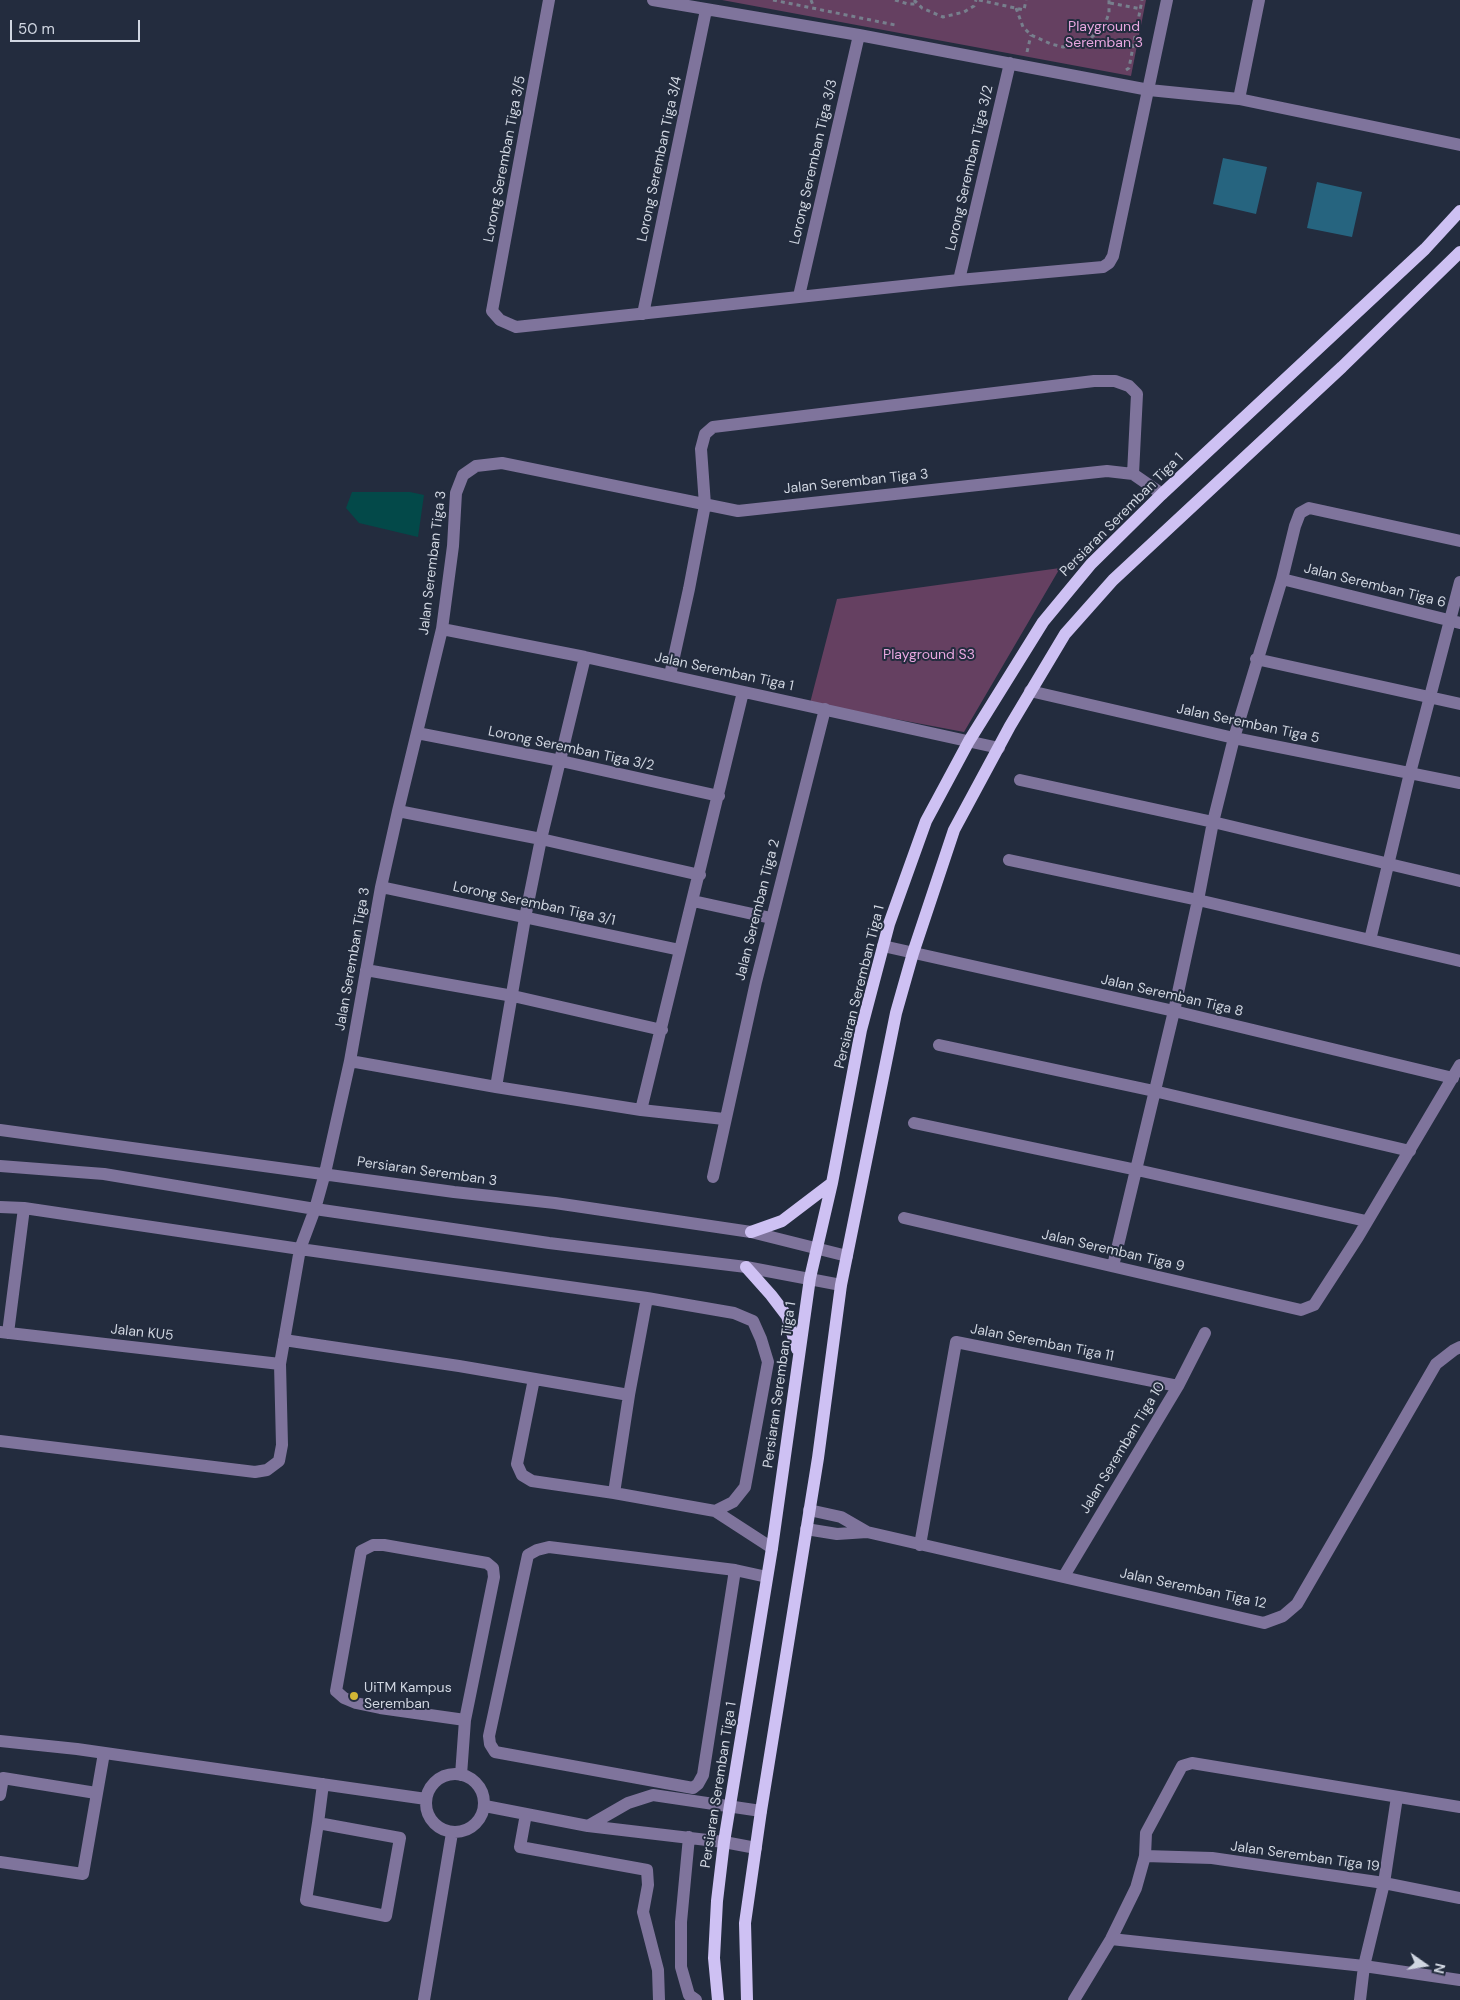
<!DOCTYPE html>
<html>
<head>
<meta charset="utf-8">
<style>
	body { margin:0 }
	#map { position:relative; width:1460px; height:2000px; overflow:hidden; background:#232c3e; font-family:"DM Sans",sans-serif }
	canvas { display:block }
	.north { position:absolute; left:1400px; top:1940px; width:50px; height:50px; -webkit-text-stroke:4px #232c3e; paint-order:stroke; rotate:103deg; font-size:14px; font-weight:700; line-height:20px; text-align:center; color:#d0d6e1 }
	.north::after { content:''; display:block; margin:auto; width:18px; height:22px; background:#d0d6e1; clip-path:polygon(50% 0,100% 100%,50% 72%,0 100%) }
	.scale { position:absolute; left:10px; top:20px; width:130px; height:22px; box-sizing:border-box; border:2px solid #d0d6e1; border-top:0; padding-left:6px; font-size:15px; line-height:18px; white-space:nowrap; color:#d0d6e1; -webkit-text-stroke:4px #232c3e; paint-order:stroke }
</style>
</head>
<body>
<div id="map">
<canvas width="1460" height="2000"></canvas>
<div class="north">N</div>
<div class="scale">50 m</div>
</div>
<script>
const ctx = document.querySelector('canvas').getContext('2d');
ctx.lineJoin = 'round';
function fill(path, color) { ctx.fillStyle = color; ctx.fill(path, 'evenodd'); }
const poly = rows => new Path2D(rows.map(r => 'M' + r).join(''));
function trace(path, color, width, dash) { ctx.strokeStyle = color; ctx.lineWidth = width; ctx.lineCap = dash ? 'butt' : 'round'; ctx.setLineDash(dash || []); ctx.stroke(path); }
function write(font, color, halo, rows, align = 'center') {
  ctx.font = font + ' "DM Sans",sans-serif'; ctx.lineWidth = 4; ctx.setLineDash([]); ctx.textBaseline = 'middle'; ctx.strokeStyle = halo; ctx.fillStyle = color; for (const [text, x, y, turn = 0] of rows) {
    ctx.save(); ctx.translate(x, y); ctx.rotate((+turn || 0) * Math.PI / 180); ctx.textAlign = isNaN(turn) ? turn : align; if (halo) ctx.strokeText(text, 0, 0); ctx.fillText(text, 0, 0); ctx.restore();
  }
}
const green = poly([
	[722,0,1146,0,1131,76],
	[1060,568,964,732,810,703,837,599]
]);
const water = poly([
	[352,492,410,492,424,495,418,537,359,523,346,508]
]);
const building = poly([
	[1223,158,1267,167,1256,214,1213,204],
	[1317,182,1362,192,1352,237,1307,228]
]);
const path = poly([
	[773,0,895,25],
	[811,0,814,8],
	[895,0,908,4,917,4],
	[914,0,922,8,943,17,964,12,974,6,976,0],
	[979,0,1024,10,1026,0],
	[1110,3,1141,9],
	[1016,8,1023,27,1031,35,1051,44,1063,47,1085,42,1097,33,1105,24,1109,13,1109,0],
	[1027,52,1031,35],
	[1126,70,1129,68,1142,0]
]);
const minor = poly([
	[549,0,492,311,500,320,516,327,959,280,1103,267,1109,263,1113,256,1167,0],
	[653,0,859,35,1149,90,1239,99,1460,145],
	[1239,99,1259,0],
	[959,280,1010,63],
	[799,296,859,35],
	[643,314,706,10],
	[1282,579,1460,623],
	[442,629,585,657,999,748],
	[1256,659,1460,704],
	[670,675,689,589,705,505,701,449,705,434,713,427,1094,381,1115,381,1129,386,1137,394,1133,474],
	[1030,691,1234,738,1460,783],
	[417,733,561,761,719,796],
	[1020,780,1213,822,1460,881],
	[398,811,541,839,700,875],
	[1009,860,1198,900,1460,961],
	[381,887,680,950],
	[693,901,771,918],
	[1370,940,1410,773,1460,582],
	[883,946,1174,1011,1453,1078],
	[366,970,513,996,662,1030],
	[939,1045,1154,1091,1410,1151],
	[350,1061,496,1087,641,1110,724,1119],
	[496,1087,525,918,541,839,585,657],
	[641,1110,743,692],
	[914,1123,1137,1170,1366,1221],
	[0,1130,454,1192,555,1203,751,1232,847,1256],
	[0,1166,104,1174,315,1209,549,1243,746,1267,841,1285],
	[713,1177,756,982,825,709],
	[0,1207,24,1208,300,1249,647,1298,734,1313,753,1321,761,1339,768,1362,745,1487,733,1502,715,1511],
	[904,1218,1301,1310,1314,1305,1358,1237,1460,1065],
	[1113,1266,1174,1011,1198,900,1213,822,1234,738,1282,579,1295,526,1300,513,1309,508,1460,541],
	[0,1332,280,1364],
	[8,1333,24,1208],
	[284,1340,459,1366,629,1395],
	[534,1379,517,1464,522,1475,532,1481,614,1493,715,1511,772,1548],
	[0,1441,255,1472,267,1470,279,1461,282,1445,280,1364,300,1249,315,1209,325,1173,350,1061,381,887,398,811,442,629,453,546,456,493,463,475,476,466,502,463,738,511,1107,471,1133,474,1162,494],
	[614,1493,629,1395,647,1298],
	[809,1510,841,1517,867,1532,1264,1623,1283,1616,1297,1604,1436,1364,1454,1350,1460,1347],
	[806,1529,837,1534,867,1532],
	[920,1545,956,1342,1178,1386],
	[735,1570,703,1775,698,1784,693,1788,495,1752,490,1744,489,1736,528,1555,537,1550,549,1547,735,1570,767,1577],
	[1064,1576,1178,1386,1205,1333],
	[0,1741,77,1749,426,1799],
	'426 1803a29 29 0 1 1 58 0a29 29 0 1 1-58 0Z',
	[461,1775,465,1720,494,1577,493,1568,487,1563,384,1545,373,1545,361,1551,336,1691,344,1698,356,1703,380,1708,465,1720],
	[0,1795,3,1778,96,1793],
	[485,1806,588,1826,724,1842,756,1848],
	[526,1814,520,1847,647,1870,648,1885,643,1912,658,1970,659,2000],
	[318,1823,400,1838,386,1916,306,1900,318,1823,323,1784],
	[588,1826,628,1803,653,1795,761,1811],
	[689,1837,681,1922,681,1967,689,1995,696,2000],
	[1145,1856,1212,1858,1384,1883,1460,1898],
	[0,1862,83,1874,104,1753],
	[1111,1939,1364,1966,1460,1980],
	[424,2000,452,1833],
	[1074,2000,1111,1939,1136,1888,1145,1856,1146,1833,1182,1766,1192,1763,1460,1807],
	[1360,2000,1364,1966,1384,1883,1397,1797]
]);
const major = poly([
	[751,1232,782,1221,832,1183],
	[746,1267,771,1295,787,1316,797,1349],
	[718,2000,714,1958,717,1901,724,1842,772,1548,810,1278,832,1183,861,1030,889,924,926,821,969,741,1043,622,1091,564,1162,494,1425,249,1460,211],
	[747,2000,745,1923,761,1811,818,1458,841,1285,896,1013,913,953,954,830,1010,726,1065,634,1113,580,1342,367,1460,252]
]);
const markers = [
	[354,1696,5,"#d3b635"]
];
const parkNames = [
	["Playground",1104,27],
	["Seremban 3",1104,43],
	["Playground S3",929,655]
];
const streetNames = [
	["Lorong Seremban Tiga 3/5",505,159,-79],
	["Lorong Seremban Tiga 3/4",660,159,-78],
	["Lorong Seremban Tiga 3/3",814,162,-77],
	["Lorong Seremban Tiga 3/2",970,168,-77],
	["Jalan Seremban Tiga 3",856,482,-6],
	["Persiaran Seremban Tiga 1",1122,515,-45],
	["Jalan Seremban Tiga 3",433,563,-83],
	["Jalan Seremban Tiga 6",1375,586,14],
	["Jalan Seremban Tiga 1",724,672,12],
	["Jalan Seremban Tiga 5",1248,724,12],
	["Lorong Seremban Tiga 3/2",571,749,12],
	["Lorong Seremban Tiga 3/1",534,904,12],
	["Jalan Seremban Tiga 2",758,910,-76],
	["Jalan Seremban Tiga 3",353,959,-80],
	["Persiaran Seremban Tiga 1",860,987,-76],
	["Jalan Seremban Tiga 8",1172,996,13],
	["Persiaran Seremban 3",427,1172,8],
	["Jalan Seremban Tiga 9",1113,1251,13],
	["Jalan KU5",142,1333,6],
	["Jalan Seremban Tiga 11",1042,1343,11],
	["Persiaran Seremban Tiga 1",780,1385,-82],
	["Jalan Seremban Tiga 10",1123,1448,-59],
	["Jalan Seremban Tiga 12",1193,1589,12],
	["Persiaran Seremban Tiga 1",719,1785,-81],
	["Jalan Seremban Tiga 19",1305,1857,8]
];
const poiNames = [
	["UiTM Kampus",364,1688],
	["Seremban",364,1704]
];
fill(green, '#654061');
fill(water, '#034949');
fill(building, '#26647f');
trace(path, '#777f8d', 3, [4, 4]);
trace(minor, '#7f749c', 12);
trace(major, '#cec1f3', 12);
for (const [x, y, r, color] of markers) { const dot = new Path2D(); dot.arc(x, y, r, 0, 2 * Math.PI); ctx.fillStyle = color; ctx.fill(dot); trace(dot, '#232c3e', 2); }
write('14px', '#e8a7e0', '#232c3e', parkNames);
write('14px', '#d0d6e1', '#232c3e', streetNames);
write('14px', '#d0d6e1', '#232c3e', poiNames, 'left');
</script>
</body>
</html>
